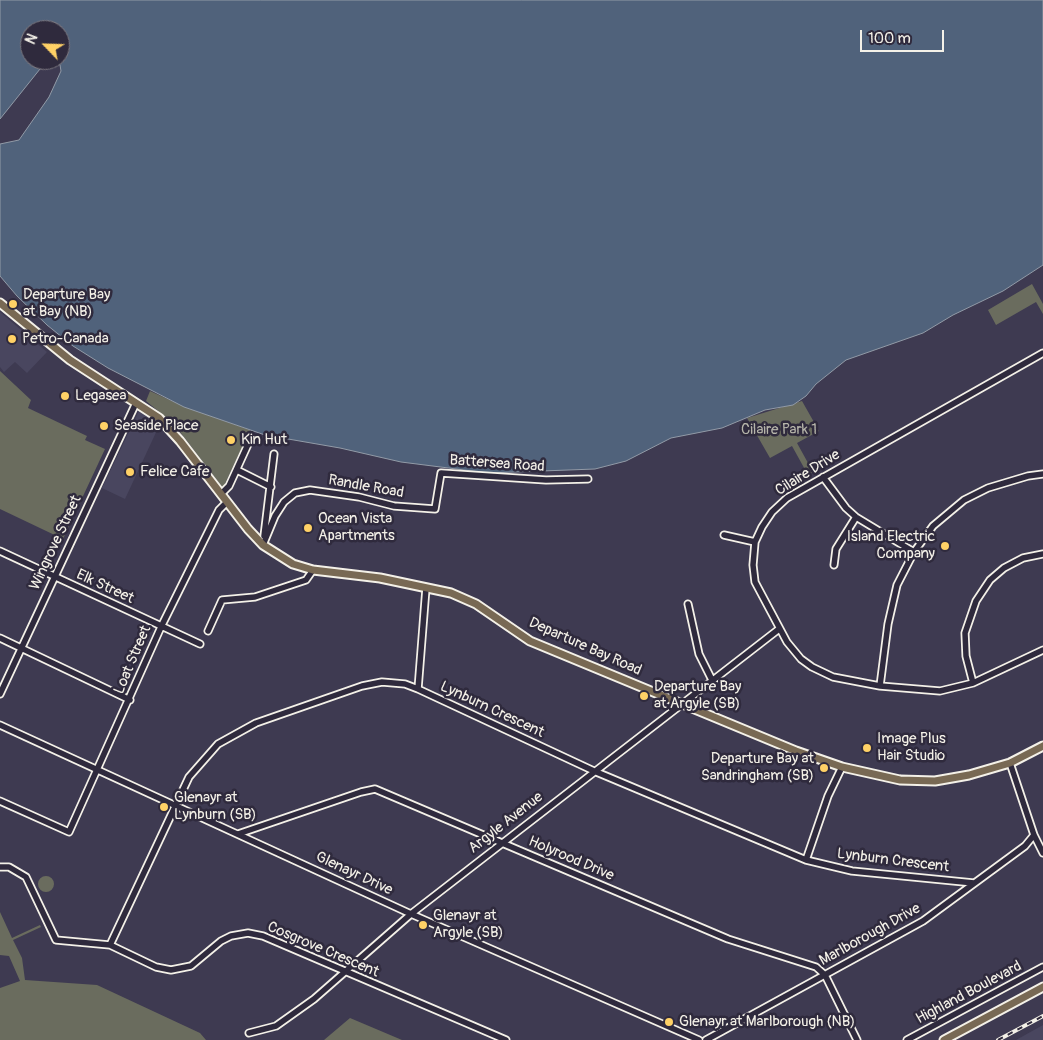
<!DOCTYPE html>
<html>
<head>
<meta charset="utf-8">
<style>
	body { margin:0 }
	#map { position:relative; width:1043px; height:1040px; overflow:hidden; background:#3e3a51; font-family:Pangolin,sans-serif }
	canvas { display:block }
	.north { position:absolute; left:20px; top:20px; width:50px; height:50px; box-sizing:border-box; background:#2f2a3d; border:1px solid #7e7a81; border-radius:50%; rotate:294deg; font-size:14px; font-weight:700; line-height:20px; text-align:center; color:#f4f1e8 }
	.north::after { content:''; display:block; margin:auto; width:18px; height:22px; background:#ffd166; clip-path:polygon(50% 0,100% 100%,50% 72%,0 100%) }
	.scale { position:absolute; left:860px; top:30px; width:84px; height:22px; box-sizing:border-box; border:2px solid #f4f1e8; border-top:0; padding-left:6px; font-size:15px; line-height:18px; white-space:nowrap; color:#f4f1e8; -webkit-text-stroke:4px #2f2a3d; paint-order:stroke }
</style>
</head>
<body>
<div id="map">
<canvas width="1043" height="1040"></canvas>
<div class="north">N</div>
<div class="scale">100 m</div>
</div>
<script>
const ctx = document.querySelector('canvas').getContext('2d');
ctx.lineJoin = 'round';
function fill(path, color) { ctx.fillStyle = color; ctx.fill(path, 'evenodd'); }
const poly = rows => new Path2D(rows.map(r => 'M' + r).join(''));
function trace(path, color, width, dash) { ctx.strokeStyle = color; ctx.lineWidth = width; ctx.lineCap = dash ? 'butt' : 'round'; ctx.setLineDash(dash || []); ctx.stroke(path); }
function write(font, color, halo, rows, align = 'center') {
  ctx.font = font + ' Pangolin,sans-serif'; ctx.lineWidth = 5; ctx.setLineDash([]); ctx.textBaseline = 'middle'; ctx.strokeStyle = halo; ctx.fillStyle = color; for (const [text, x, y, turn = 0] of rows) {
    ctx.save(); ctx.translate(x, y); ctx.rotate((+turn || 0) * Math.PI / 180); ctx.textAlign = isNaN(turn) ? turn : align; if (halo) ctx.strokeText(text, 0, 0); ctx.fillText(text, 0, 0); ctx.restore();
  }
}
const built = poly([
	[0,312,47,352,27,373,15,362,4,372,0,367],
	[139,411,159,426,125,499,102,488],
	[1043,1025,1043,1040,1016,1040]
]);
const green = poly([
	[1032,284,1043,304,1043,314,1036,302,996,325,988,310],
	[0,371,31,400,28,408,87,436,85,440,105,449,63,539,0,509],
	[150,391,183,406,250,430,223,488,174,424,146,401],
	[802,401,819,431,797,443,813,472,808,475,792,446,770,458,747,418],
	'38 884a8 8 0 1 1 16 0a8 8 0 1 1-16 0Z',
	[0,912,12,938,40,925,41,927,13,940,22,958,25,980,97,985,200,1033,206,1040,0,1040,0,988,20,981,9,956,0,955],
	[350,1018,402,1040,324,1040]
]);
const water = poly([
	[0,0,1043,0,1043,265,1003,291,953,315,923,333,846,360,816,384,806,396,793,405,765,410,722,428,671,438,626,461,595,469,488,473,401,462,340,448,265,435,184,407,108,368,73,346,47,325,17,296,0,276,0,144,19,140,49,97,61,71,60,65,56,61,40,69,0,119,0,0],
	[30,30,60,30,60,60,30,60,30,30]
]);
const minor = poly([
	[1043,353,787,498,772,512,762,527,755,542,753,565,755,582,787,642,801,659,812,667,833,677,880,686,940,691,973,683,1043,650],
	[237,470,271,487],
	[823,477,846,508,856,517,914,552],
	[221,494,229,486,250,440],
	[724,535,755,542],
	[264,536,274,454],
	[263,545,275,516,284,502,295,493,310,490,359,497,394,506,435,509,441,473,546,480,588,479],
	[0,551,200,644],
	[834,565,836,549,856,517],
	[688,604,699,654,712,680],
	[208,631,222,600,255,597,306,580,313,570],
	[0,638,130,700],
	[973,683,966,656,965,633,976,601,990,580,1004,568,1023,558,1043,554],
	[880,686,888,624,897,585,914,552,933,526,964,500,988,488,1028,476,1043,474],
	[418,689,426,588],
	[0,694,136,403],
	[0,725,411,914,699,1040],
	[1010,763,1034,835,1043,853],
	[0,801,69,832,161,627,219,510,227,502],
	[238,834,361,792,375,789,728,939,816,967,825,975,857,1040],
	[806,860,828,796,842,767],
	[0,867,9,867,26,877,56,940,110,945,156,967,171,970,191,966,221,941,231,936,248,933,263,936,506,1040],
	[110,945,189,777,218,744,256,723,362,686,382,682,405,684,418,689,594,771,806,860,852,871,974,883],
	[249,1033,276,1026,314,999,411,914,779,629],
	[706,1040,923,921,1025,846,1034,835],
	[907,1040,1043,967]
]);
const major = poly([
	[0,303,70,360,159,418,180,441,248,529,263,545,293,564,313,570,380,578,451,593,476,604,530,641,796,751,842,767,900,780,935,781,969,775,1010,763,1043,746],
	[944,1040,1043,987]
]);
const rail = poly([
	[998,1040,1043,1016]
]);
const markers = [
	[13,304,5,"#ffd166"],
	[12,339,5,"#ffd166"],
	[65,396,5,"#ffd166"],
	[104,426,5,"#ffd166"],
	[231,440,5,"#ffd166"],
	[130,472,5,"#ffd166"],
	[308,528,5,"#ffd166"],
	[945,546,5,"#ffd166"],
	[644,696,5,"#ffd166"],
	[867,748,5,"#ffd166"],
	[824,768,5,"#ffd166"],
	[164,807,5,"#ffd166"],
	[423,925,5,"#ffd166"],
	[669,1022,5,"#ffd166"]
];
const poiNames = [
	["Departure Bay",23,295],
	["at Bay (NB)",23,312],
	["Petro-Canada",22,339],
	["Legasea",75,396],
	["Seaside Place",114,426],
	["Kin Hut",241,440],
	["Felice Cafe",140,472],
	["Ocean Vista",318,519],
	["Apartments",318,536],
	["Island Electric",935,537,"right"],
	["Company",935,554,"right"],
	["Departure Bay",654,687],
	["at Argyle (SB)",654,704],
	["Image Plus",877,739],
	["Hair Studio",877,756],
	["Departure Bay at",814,759,"right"],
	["Sandringham (SB)",814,776,"right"],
	["Glenayr at",174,798],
	["Lynburn (SB)",174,815],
	["Glenayr at",433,916],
	["Argyle (SB)",433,933],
	["Glenayr at Marlborough (NB)",679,1022]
];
const parkNames = [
	["Cilaire Park 1",779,430]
];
const streetNames = [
	["Battersea Road",497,464,4],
	["Cilaire Drive",808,473,-32],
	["Randle Road",366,487,10],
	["Wingrove Street",56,543,-65],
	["Elk Street",105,587,25],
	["Departure Bay Road",585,647,24],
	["Loat Street",133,660,-67],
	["Lynburn Crescent",492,710,25],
	["Argyle Avenue",506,823,-38],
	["Holyrood Drive",571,859,23],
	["Lynburn Crescent",893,861,7],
	["Glenayr Drive",354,874,25],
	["Marlborough Drive",870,935,-29],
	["Cosgrove Crescent",323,950,23],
	["Highland Boulevard",969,993,-28]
];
fill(built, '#49465f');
fill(green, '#6a6c5e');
fill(water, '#50627b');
trace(water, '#929ba7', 1);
trace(minor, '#f4f1e8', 9);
trace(major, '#f4f1e8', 11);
trace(minor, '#2f2a3d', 5.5);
trace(major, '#786954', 7);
trace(rail, '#f4f1e8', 4);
trace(rail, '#2f2a3d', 2, [5.5]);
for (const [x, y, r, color] of markers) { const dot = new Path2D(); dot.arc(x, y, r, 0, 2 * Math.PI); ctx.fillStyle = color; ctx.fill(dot); trace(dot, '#2f2a3d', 2); }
write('15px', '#f4f1e8', '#2f2a3d', poiNames, 'left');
write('15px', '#b6b5aa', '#2f2a3d', parkNames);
write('15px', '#f4f1e8', '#2f2a3d', streetNames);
</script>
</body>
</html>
